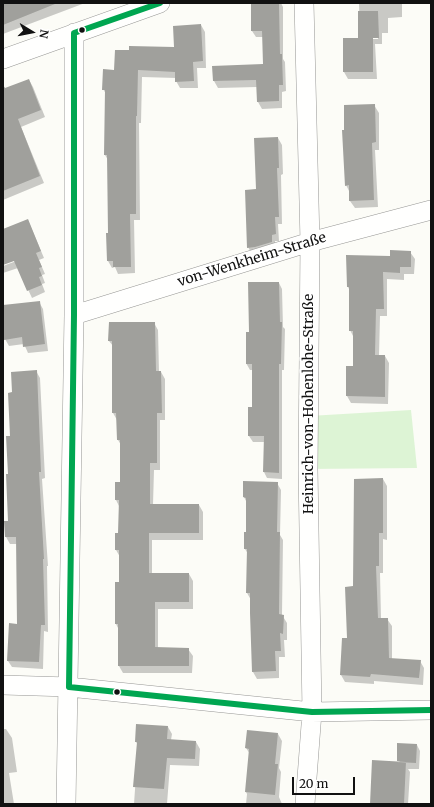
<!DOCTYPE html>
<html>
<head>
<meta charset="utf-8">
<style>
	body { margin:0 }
	#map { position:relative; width:434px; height:807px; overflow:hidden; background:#fcfcf7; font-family:Merriweather,serif }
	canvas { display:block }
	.frame { position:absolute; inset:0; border:4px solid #111; pointer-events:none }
	.north { position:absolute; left:12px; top:12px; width:40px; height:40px; -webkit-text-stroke:3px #fff; paint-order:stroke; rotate:100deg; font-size:11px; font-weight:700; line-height:16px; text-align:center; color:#111 }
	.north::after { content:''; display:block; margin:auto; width:14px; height:18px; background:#111; clip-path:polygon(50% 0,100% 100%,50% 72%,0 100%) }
	.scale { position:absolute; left:292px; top:777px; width:63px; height:18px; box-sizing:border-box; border:2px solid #111; border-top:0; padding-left:5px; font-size:12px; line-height:14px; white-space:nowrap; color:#111; -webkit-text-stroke:3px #fff; paint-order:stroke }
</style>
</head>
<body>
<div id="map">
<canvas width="434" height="807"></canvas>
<div class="frame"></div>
<div class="north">N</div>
<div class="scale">20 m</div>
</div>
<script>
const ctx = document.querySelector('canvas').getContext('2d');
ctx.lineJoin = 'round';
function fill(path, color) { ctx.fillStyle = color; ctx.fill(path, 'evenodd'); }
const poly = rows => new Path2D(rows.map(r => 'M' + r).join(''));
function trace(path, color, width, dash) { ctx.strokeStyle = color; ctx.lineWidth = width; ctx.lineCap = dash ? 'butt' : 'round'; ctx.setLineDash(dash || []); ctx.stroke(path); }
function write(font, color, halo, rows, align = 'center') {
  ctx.font = font + ' Merriweather,serif'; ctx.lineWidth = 4; ctx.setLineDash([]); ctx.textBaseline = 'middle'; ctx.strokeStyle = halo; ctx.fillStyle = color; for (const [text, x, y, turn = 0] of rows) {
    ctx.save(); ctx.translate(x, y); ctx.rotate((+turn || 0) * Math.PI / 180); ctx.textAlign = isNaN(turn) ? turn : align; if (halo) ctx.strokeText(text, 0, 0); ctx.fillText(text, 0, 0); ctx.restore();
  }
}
const green = poly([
	[411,410,417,468,308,469,309,416]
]);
const shadow = poly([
	[3,3,85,3,3,34],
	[252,3,281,3,283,7,283,59,285,62,286,91,282,92,282,108,262,109,258,102,257,87,218,88,214,81,213,67,264,65,264,37,256,37,252,31],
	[359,3,402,3,402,17,388,18,388,33,382,33,382,44,375,44,377,79,348,79,344,72,360,39],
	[378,37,378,39,361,39],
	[201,25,205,32,206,68,197,68,198,88,180,88,176,81,176,78,142,77,141,123,139,123,140,220,134,220,135,273,118,274,115,267,112,268,108,261,109,234,108,160,105,155,106,94,103,89,115,71,175,48],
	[29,80,33,87,45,117,21,127,44,183,3,200,3,90],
	[374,105,379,113,379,150,375,150,378,207,355,208,350,201,350,193,346,185],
	[278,138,282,145,283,174,281,175,282,224,278,224,279,241,275,241,275,249,252,254,248,247,257,190],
	[28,220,44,258,39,260,45,274,42,275,45,283,42,284,45,292,32,298,18,268,3,273,3,266,19,260,19,258,3,264,3,230],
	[410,252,415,259,414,274,404,274,404,280,387,279,387,316,380,316,379,356,385,356,389,363,388,404,351,403,347,396,354,367,354,338,350,330,350,291,348,287,347,256,391,257],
	[279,283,282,289,283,327,285,329,284,370,282,370,282,479,267,478,264,472,265,442,253,442,249,436,253,408,253,370,250,370,246,363,250,333],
	[39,302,43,309,48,351,28,353,24,344,9,346,5,339,3,306],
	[154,323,158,330,159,372,161,372,165,379,165,420,160,420,160,470,154,470,153,505,199,505,203,512,203,540,152,540,152,574,189,574,193,581,193,609,158,609,158,648,188,649,193,656,192,673,123,673,119,666,119,630,116,624,116,583,120,583,120,557,116,550,119,534,119,506,116,500,121,483,121,445,118,440,117,420,113,413,113,346,109,341],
	[36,371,40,378,45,478,42,479,48,566,47,566,48,632,44,631,43,669,12,667,8,661,18,625,17,544,10,544,6,537,5,522,10,522,9,474,13,393],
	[383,479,387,486,387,540,383,539,383,573,380,573,381,619,387,619,392,626,392,659,420,661,424,668,423,685,374,681,374,684,345,682,341,675,348,639,354,587],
	[277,483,281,490,280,535,283,540,282,615,287,623,287,640,284,640,285,657,279,657,279,678,257,679,253,672,251,600,247,593,248,554,245,549,247,533,247,503,244,497],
	[168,727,172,734,171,740,196,742,200,749,199,766,170,765,167,804,134,804,138,745,136,742],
	[3,729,6,729,12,738,17,772,9,773,14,804,3,804],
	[278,734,282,741,279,768,281,772,279,797,282,804,246,804,247,794,246,792,250,754,246,748],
	[417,745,420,751,419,769,408,769,410,772,408,804,371,804,398,763]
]);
const building = poly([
	[3,3,55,3,55,4,3,25],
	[251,3,279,3,280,54,282,54,283,85,279,85,279,101,257,102,256,80,213,81,212,66,263,64,262,31,251,31],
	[358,11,378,11,379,38,358,38],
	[201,24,203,61,193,62,194,81,175,82,175,72,138,70,137,116,136,116,136,214,130,214,131,267,113,267,113,261,107,261,106,233,108,233,107,155,104,155,105,90,102,90,103,69,114,70,115,50,129,50,129,46,174,47,173,26],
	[343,38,373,38,373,72,343,72],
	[29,79,41,110,18,119,40,176,3,191,3,85,5,88],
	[375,104,376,142,372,143,374,200,349,201,349,185,345,186,342,130,344,130,344,105],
	[278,137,279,168,277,168,279,217,275,217,276,234,272,235,272,242,255,247,247,248,245,190,256,189,254,138],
	[28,219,41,251,36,253,42,267,39,268,42,276,39,277,42,285,27,291,14,261,3,265,3,229],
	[390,250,411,251,411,267,400,267,400,273,383,272,384,309,376,309,375,355,385,355,385,397,346,396,346,366,353,366,353,331,349,331,349,287,347,287,346,255,390,256],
	[248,282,279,282,280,322,282,322,281,364,279,364,279,473,263,472,264,436,248,436,248,407,252,407,252,364,246,364,246,332,249,332],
	[40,301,45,344,23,347,22,337,4,340,3,305],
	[109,322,155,322,156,371,161,371,162,413,157,413,157,463,150,463,150,504,199,504,199,533,149,533,149,573,189,573,189,602,155,602,155,647,189,648,189,666,118,666,118,624,115,624,115,582,119,582,119,550,115,550,115,533,118,533,119,500,115,500,115,482,120,482,120,440,117,440,116,413,112,413,112,341,108,341],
	[37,370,41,472,39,472,44,559,43,559,45,625,41,625,39,662,7,661,9,623,17,624,16,537,5,537,4,521,8,521,6,474,8,474,6,436,10,436,8,393,12,392,11,372],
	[383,478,383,533,379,533,379,566,376,566,378,618,388,618,389,658,421,660,419,678,371,674,370,677,340,675,342,638,347,638,345,587,353,586,354,479],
	[243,481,278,482,277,532,280,532,279,614,284,615,283,634,280,633,281,651,275,651,276,671,252,672,250,613,250,593,246,593,247,549,244,549,244,532,246,532,246,498,243,497],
	[136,724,168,726,167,739,196,741,195,759,167,758,164,789,133,787,137,742,135,742],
	[247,730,278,733,275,764,278,764,275,795,245,792,249,749,245,748],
	[397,743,417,744,416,763,397,762],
	[372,760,406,762,404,804,370,804]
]);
const street = poly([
	[304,3,310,242,308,469,312,712,305,804],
	[3,59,160,3],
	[74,315,310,242,431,210],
	[3,685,69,687,312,712,431,710],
	[66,804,74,315,74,33]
]);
const bus1 = poly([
	[160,3,74,33,74,315,69,687,312,712,431,710]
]);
const markers = [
	[82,30,3.5,"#111"],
	[117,692,3.5,"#111"]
];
const streetNames = [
	["von-Wenkheim-Straße",252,260,-17],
	["Heinrich-von-Hohenlohe-Straße",309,404,-90]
];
fill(green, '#ddf4d5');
fill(shadow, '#0003');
fill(building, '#a0a09c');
trace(street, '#979795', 20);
trace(street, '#fffffe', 19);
trace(bus1, '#00a651', 6);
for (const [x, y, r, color] of markers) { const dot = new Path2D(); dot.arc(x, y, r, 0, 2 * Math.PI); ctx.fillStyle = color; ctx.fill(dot); trace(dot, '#fff', 1.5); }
write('14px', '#111', '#fff', streetNames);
</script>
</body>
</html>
